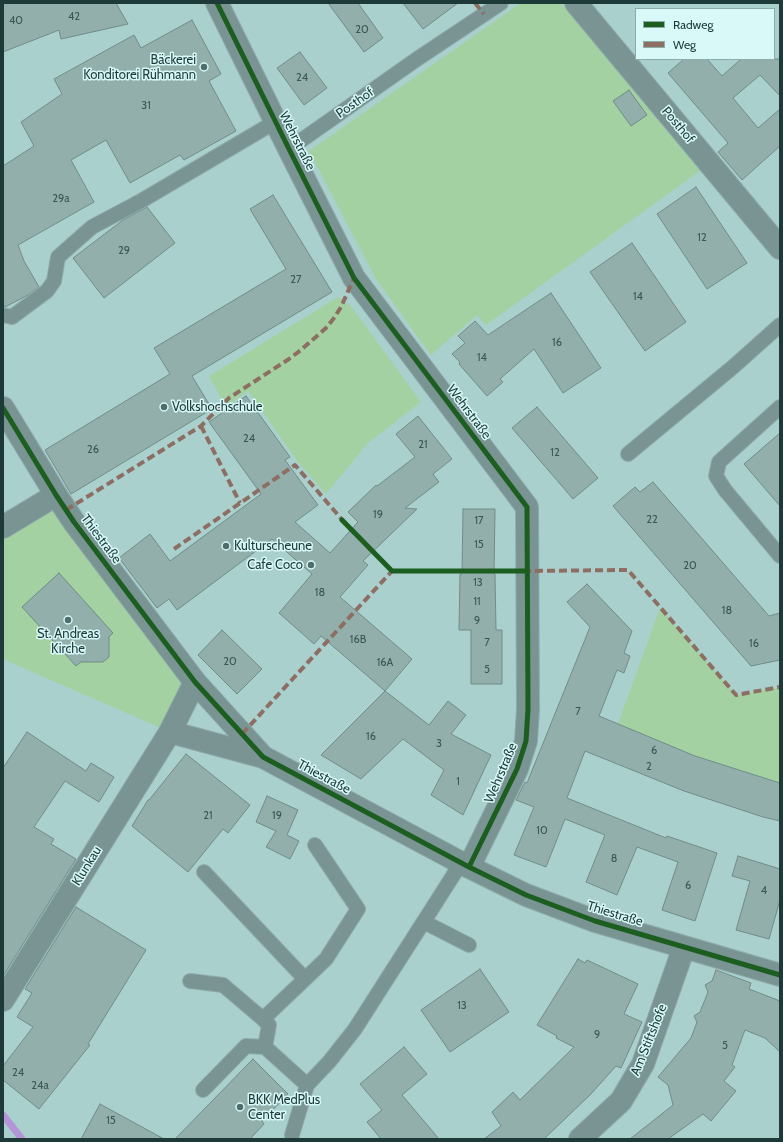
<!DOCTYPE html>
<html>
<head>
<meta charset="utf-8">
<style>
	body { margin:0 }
	#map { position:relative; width:783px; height:1142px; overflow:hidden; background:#aad0ce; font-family:Cabin,sans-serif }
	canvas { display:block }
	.frame { position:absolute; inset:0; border:4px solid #1d3a39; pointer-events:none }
	.legend { position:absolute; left:635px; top:8px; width:140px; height:52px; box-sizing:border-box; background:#d8f9f8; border:1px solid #8dadac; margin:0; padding:5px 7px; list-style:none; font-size:12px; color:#1d3a39 }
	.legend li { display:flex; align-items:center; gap:8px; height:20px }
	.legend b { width:20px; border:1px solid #8dadac }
</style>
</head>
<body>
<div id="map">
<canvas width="783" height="1142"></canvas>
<div class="frame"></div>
<ul class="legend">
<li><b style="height:5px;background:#1b5e20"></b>Radweg</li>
<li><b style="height:5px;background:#8d6e63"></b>Weg</li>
</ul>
</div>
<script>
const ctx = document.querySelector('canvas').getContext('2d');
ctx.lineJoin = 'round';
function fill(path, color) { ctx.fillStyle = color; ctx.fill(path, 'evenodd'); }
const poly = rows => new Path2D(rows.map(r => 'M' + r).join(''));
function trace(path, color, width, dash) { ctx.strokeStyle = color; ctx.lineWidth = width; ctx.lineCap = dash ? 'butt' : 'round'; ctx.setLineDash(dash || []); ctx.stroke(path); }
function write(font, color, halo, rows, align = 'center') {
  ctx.font = font + ' Cabin,sans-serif'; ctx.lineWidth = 3; ctx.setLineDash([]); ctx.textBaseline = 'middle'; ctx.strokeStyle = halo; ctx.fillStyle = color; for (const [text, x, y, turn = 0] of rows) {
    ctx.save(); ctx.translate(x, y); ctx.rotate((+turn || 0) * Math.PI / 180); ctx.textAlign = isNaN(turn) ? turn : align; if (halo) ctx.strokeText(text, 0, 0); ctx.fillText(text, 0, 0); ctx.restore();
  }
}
const green = poly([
	[521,3,561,3,700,171,486,325,477,315,431,355,376,279,309,151],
	[338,297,350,305,421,402,368,443,326,494,298,462,248,391,226,407,209,376],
	[56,495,195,682,170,732,5,660,3,656,3,527],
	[660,608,736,695,780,687,780,783,695,756,618,724]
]);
const stream = poly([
	[3,1115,22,1139]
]);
const building = poly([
	[3,3,116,3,128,24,61,39,59,30,3,52,3,3],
	[328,3,358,3,383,38,364,52,328,3],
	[403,3,458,3,423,29,403,3],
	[192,20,221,74,209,81,236,131,184,160,180,155,130,183,106,140,71,160,94,202,18,245,24,261,39,287,28,295,5,307,3,307,3,166,34,146,21,122,62,94,54,79,134,35,141,48,192,20],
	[300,52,327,88,304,105,277,68,300,52],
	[684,59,707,59,722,76,741,59,780,59,780,96,760,75,733,98,758,128,780,109,780,146,742,180,718,152,728,143,668,73,684,59],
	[629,90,647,115,631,126,613,101,629,90],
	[696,187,747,263,707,289,657,214,696,187],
	[273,195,332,292,192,376,212,409,71,494,45,450,170,374,154,348,286,269,250,209,273,195],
	[147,207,175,243,104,298,73,258,123,220,147,207],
	[632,243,686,322,645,351,590,272,632,243],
	[551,293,601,368,563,393,534,349,500,379,503,382,487,396,459,364,460,362,452,354,465,343,458,336,475,321,488,335,551,293],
	[246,396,290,457,285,460,318,505,295,522,330,553,358,522,348,512,376,485,377,486,415,457,396,434,418,416,452,459,433,474,439,482,405,508,417,509,363,561,368,565,340,597,412,659,385,691,321,636,314,644,279,613,312,574,272,539,177,610,169,599,157,608,119,558,150,534,170,561,261,494,209,422,246,396],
	[537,407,598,478,573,499,512,428,537,407],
	[780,433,780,506,744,464,780,433],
	[653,482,769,616,780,613,780,660,751,666,613,506,635,487,640,492,653,482],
	[463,509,495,509,494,574,495,574,496,630,502,630,502,684,471,684,471,630,459,630,460,574,462,574,463,509],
	[59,573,113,633,109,637,109,657,103,662,81,662,76,666,22,607,59,573],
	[587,584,632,631,624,653,630,656,624,673,617,670,599,716,695,756,780,783,780,821,763,817,684,791,585,751,567,798,666,838,667,836,717,853,695,921,662,910,678,862,637,847,617,895,586,882,605,835,565,819,546,867,514,855,534,807,516,800,525,782,527,783,590,627,567,602,587,584],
	[222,630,262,669,237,694,198,655,222,630],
	[385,691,429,725,448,701,466,715,451,734,491,755,463,815,431,795,444,770,403,739,361,779,321,755,385,691],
	[27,732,86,771,91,763,114,777,99,802,65,781,34,827,54,839,51,844,76,859,3,976,3,768,27,732],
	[186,754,250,805,228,833,223,829,188,872,132,826,148,800,149,800,186,754],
	[267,796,298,810,287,835,299,841,290,859,266,847,276,831,256,822,267,796],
	[738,856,780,869,780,900,769,939,736,930,750,881,732,876,738,856],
	[76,907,146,950,88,1044,90,1045,39,1109,3,1080,3,1066,33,1027,17,1017,32,993,25,989,76,907],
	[578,959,585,963,587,960,638,984,624,1014,642,1022,621,1068,616,1066,591,1094,544,1139,484,1139,501,1126,492,1112,513,1092,520,1100,574,1047,556,1038,557,1036,537,1025,578,959],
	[480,969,509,1012,450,1052,421,1010,480,969],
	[716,970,751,983,749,989,780,1001,780,1052,765,1038,745,1030,732,1065,735,1067,724,1081,736,1091,711,1121,703,1114,668,1139,630,1139,673,1105,668,1085,658,1077,691,1038,697,1022,694,1016,700,1012,708,992,705,985,712,981,716,970],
	[404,1047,427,1074,402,1095,439,1139,381,1139,367,1122,382,1110,360,1084,404,1047],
	[253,1059,288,1094,262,1121,264,1124,250,1139,175,1139,253,1059],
	[100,1104,164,1139,81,1139,100,1104]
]);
const service = poly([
	[289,149,417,59,501,3],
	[3,315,12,317,47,291,54,281,58,257,92,227,141,201,275,122],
	[780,407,719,462,716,476,725,490,780,556],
	[628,454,733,367,780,325],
	[204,872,305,979],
	[424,922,469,945],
	[190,981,223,985,263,1019,269,1025,265,1047,307,1085],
	[263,1019,326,959,358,909,315,845],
	[203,1090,246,1046,265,1047],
	[292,1135,307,1085,329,1062,355,1029,442,893,461,863]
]);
const minor = poly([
	[217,3,289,149,354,278,527,507,528,709,526,741,517,769,469,867],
	[576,3,780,248],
	[3,408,56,495,74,522,195,682,263,757,469,867,526,895,595,921,780,975],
	[3,527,56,495],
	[170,732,263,757],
	[3,1000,170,732,195,682],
	[580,1139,621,1101,643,1064,684,947]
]);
const quiet = poly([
	[475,3,484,14],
	[201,426,240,503],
	[66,510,201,426,229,398,289,359,301,350,326,328,334,318,341,307,354,278],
	[174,549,295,465,344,522],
	[523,571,628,570,736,695,780,687],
	[242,734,392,571]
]);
const cycleway = poly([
	[217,3,289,149,354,278,527,507,528,709,526,741,517,769,469,867],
	[3,408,56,495,74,522,195,682,263,757,469,867,526,895,595,921,780,975],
	[342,520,392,571,526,571]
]);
const markers = [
	[204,67,4,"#4e6e6d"],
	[164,407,4,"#4e6e6d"],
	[226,546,4,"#4e6e6d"],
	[311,565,4,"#4e6e6d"],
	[68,620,4,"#4e6e6d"],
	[240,1107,4,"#4e6e6d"]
];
const numberNames = [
	["42",74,17],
	["40",16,21],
	["20",362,30],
	["24",302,78],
	["31",146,106],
	["29a",61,199],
	["12",702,238],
	["29",124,251],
	["27",296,280],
	["14",638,297],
	["16",557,343],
	["14",482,358],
	["24",249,439],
	["21",423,445],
	["26",93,450],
	["12",555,453],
	["19",378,515],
	["22",652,520],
	["17",479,521],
	["15",479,545],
	["20",690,566],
	["13",478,583],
	["18",320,593],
	["11",477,602],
	["18",727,611],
	["9",477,621],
	["16B",358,640],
	["7",487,643],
	["16",754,644],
	["20",230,662],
	["16A",385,663],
	["5",487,670],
	["7",578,712],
	["16",371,737],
	["3",439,744],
	["6",654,751],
	["2",649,767],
	["1",458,782],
	["21",208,816],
	["19",277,816],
	["10",542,831],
	["8",614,859],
	["6",688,886],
	["4",764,891],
	["13",462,1006],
	["9",597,1035],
	["5",725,1046],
	["24",18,1073],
	["24a",40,1086],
	["15",111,1121]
];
const poiNames = [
	["Bäckerei",196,60,"right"],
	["Konditorei Rühmann",196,75,"right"],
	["Volkshochschule",172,407],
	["Kulturscheune",234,546],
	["Cafe Coco",303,565,"right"],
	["St. Andreas",68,634,"center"],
	["Kirche",68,649,"center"],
	["BKK MedPlus",248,1100],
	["Center",248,1115]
];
const streetNames = [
	["Posthof",355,103,-35],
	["Posthof",678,125,50],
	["Wehrstraße",297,141,63],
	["Wehrstraße",469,412,53],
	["Thiestraße",101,539,53],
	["Wehrstraße",501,773,-67],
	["Thiestraße",324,777,28],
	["Klunkau",87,866,-58],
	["Thiestraße",615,914,17],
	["Am Stiftshofe",649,1040,-68]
];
fill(green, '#a4d1a1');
trace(stream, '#b594d7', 7);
fill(building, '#92afab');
trace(building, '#6f8c88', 1);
trace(service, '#8eacab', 16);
trace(minor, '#8eacab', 24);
trace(service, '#799493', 14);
trace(minor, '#799493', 22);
trace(quiet, '#8d6e63', 4, [8, 4]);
trace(cycleway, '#1b5e20', 5);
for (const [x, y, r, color] of markers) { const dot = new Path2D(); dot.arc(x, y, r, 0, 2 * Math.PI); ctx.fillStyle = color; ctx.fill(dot); trace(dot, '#d8f9f8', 1.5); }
write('11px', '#3a5756', null, numberNames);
write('13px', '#1d3a39', '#d8f9f8', poiNames, 'left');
write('13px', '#1d3a39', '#d8f9f8', streetNames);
</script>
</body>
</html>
